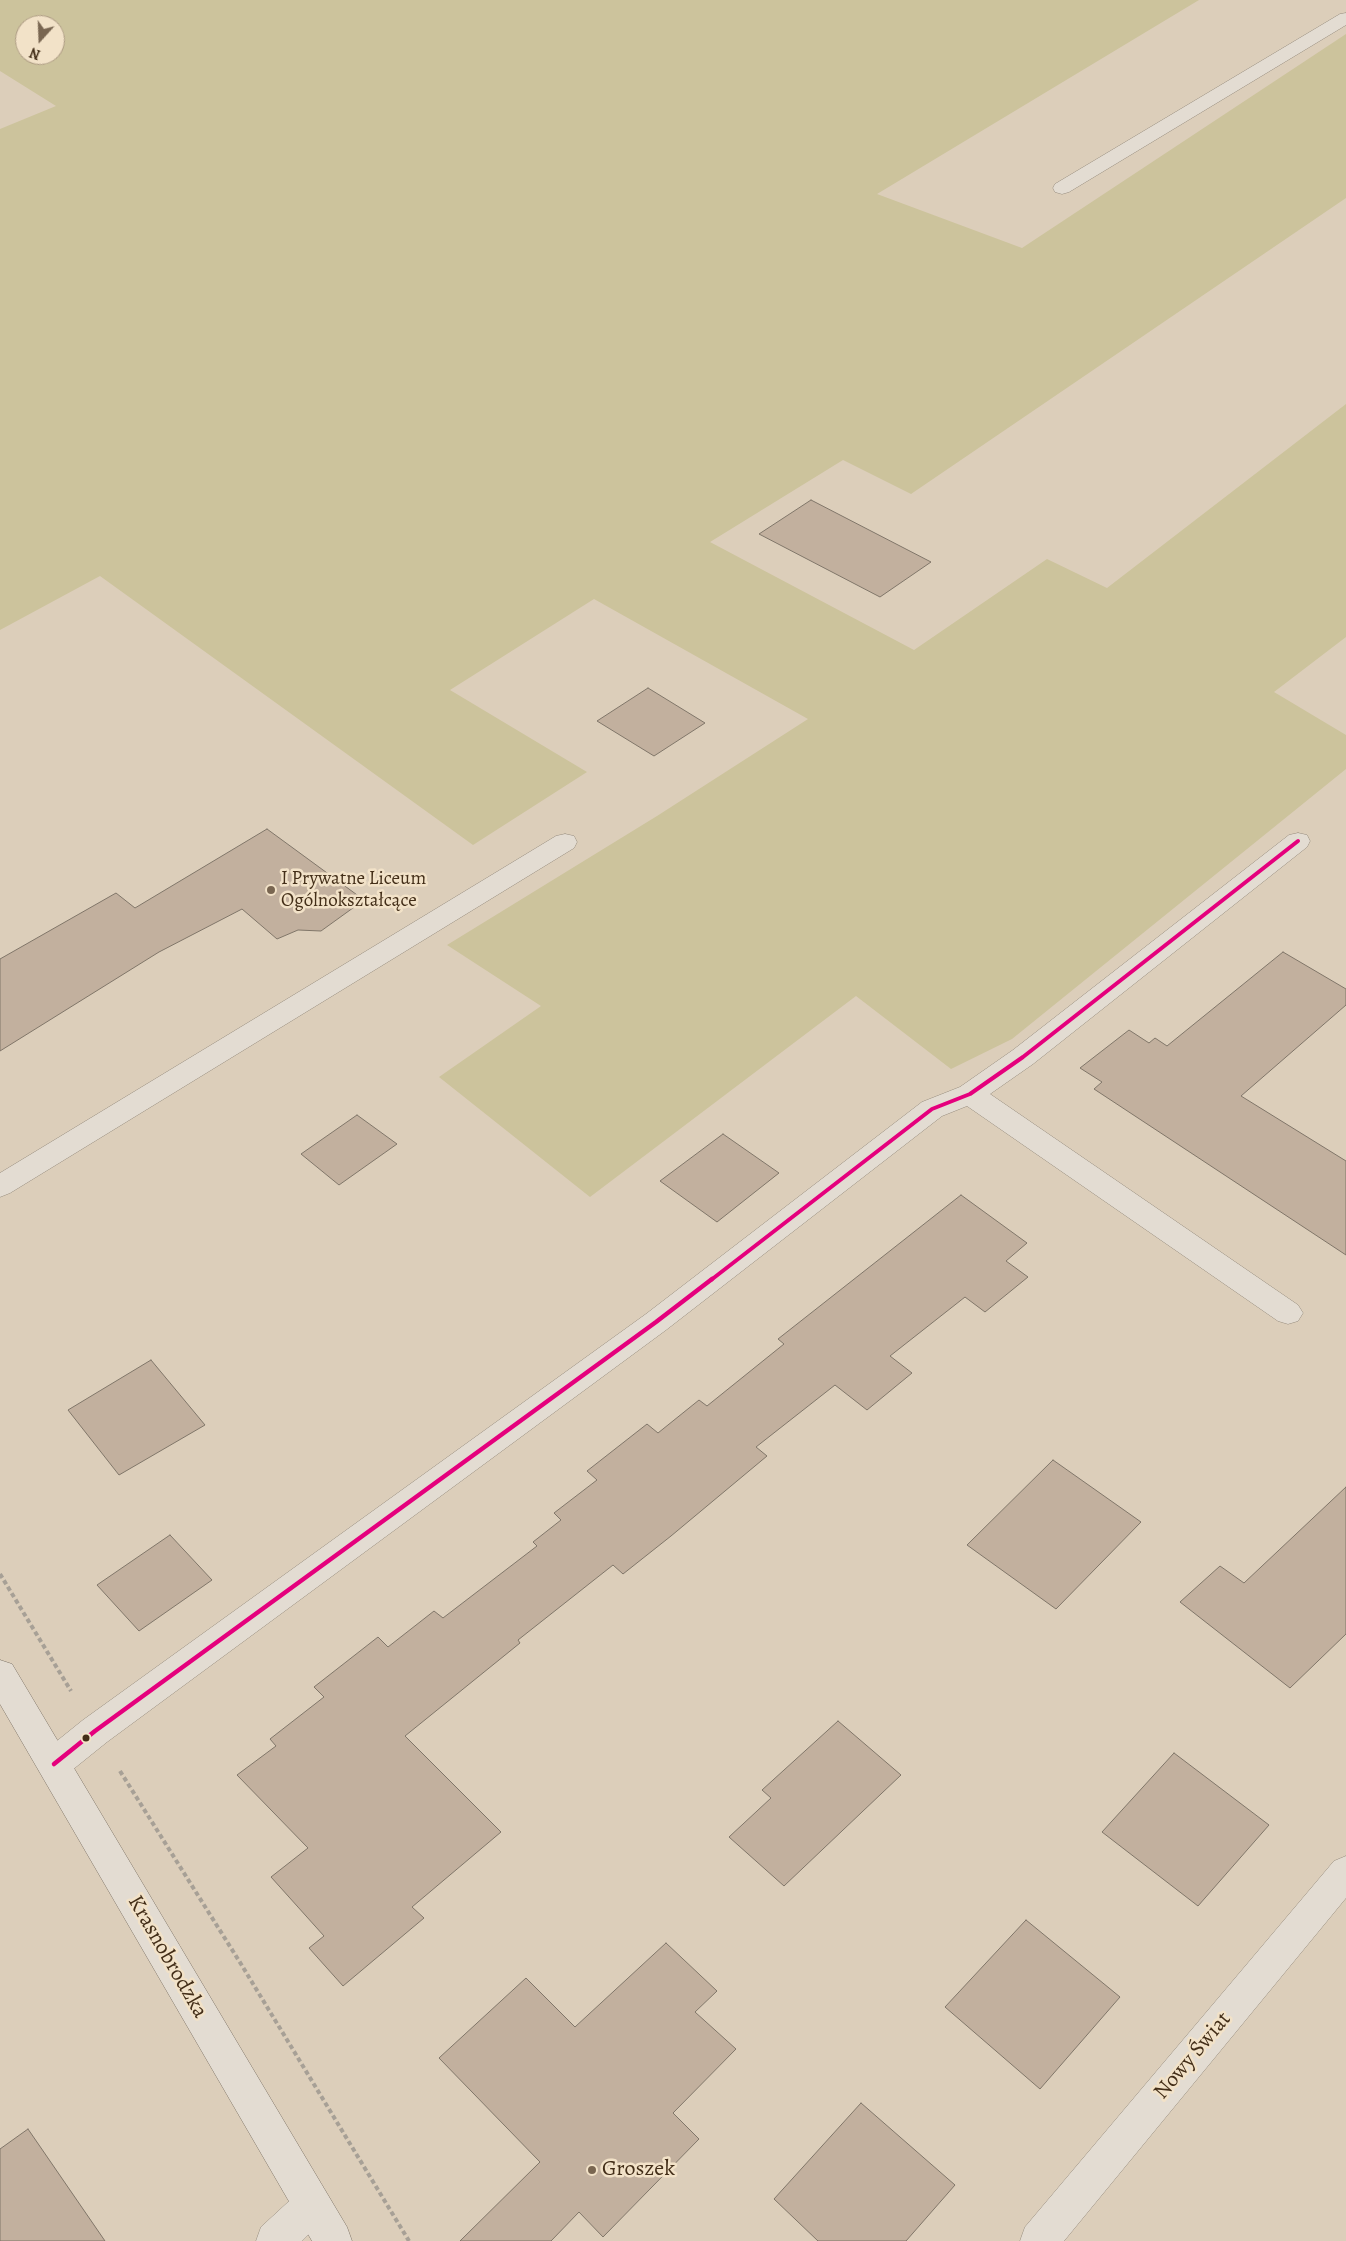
<!DOCTYPE html>
<html>
<head>
<meta charset="utf-8">
<style>
	body { margin:0 }
	#map { position:relative; width:1346px; height:2241px; overflow:hidden; background:#dcceba; font-family:Alegreya,serif }
	canvas { display:block }
	.north { position:absolute; left:15px; top:15px; width:50px; height:50px; box-sizing:border-box; background:#f2e2c8; border:1px solid #ac9a82; border-radius:50%; rotate:200deg; font-size:14px; font-weight:700; line-height:20px; text-align:center; color:#432e18 }
	.north::after { content:''; display:block; margin:auto; width:18px; height:22px; background:#796651; clip-path:polygon(50% 0,100% 100%,50% 72%,0 100%) }
</style>
</head>
<body>
<div id="map">
<canvas width="1346" height="2241"></canvas>
<div class="north">N</div>
</div>
<script>
const ctx = document.querySelector('canvas').getContext('2d');
ctx.lineJoin = 'round';
function fill(path, color) { ctx.fillStyle = color; ctx.fill(path, 'evenodd'); }
const poly = rows => new Path2D(rows.map(r => 'M' + r).join(''));
function trace(path, color, width, dash) { ctx.strokeStyle = color; ctx.lineWidth = width; ctx.lineCap = dash ? 'butt' : 'round'; ctx.setLineDash(dash || []); ctx.stroke(path); }
function write(font, color, halo, rows, align = 'center') {
  ctx.font = font + ' Alegreya,serif'; ctx.lineWidth = 5; ctx.setLineDash([]); ctx.textBaseline = 'middle'; ctx.strokeStyle = halo; ctx.fillStyle = color; for (const [text, x, y, turn = 0] of rows) {
    ctx.save(); ctx.translate(x, y); ctx.rotate((+turn || 0) * Math.PI / 180); ctx.textAlign = isNaN(turn) ? turn : align; if (halo) ctx.strokeText(text, 0, 0); ctx.fillText(text, 0, 0); ctx.restore();
  }
}
const green = poly([
	[0,0,1199,0,877,194,1022,248,1346,34,1346,198,911,494,843,460,710,542,914,650,1047,559,1107,588,1346,404,1346,637,1274,692,1346,735,1346,769,1012,1039,951,1069,856,996,590,1197,439,1077,541,1006,447,945,657,816,808,719,594,599,450,690,587,772,473,845,100,576,0,630,0,129,56,106,0,71],
	[25,25,55,25,55,55,25,55]
]);
const building = poly([
	[811,500,931,562,880,597,759,534,811,500],
	[648,688,705,723,654,756,597,721,648,688],
	[267,829,364,900,321,931,298,930,277,939,242,909,159,952,0,1051,0,959,116,893,135,908,267,829],
	[1283,952,1346,989,1346,1005,1241,1096,1346,1161,1346,1255,1094,1089,1102,1082,1080,1068,1129,1030,1149,1043,1155,1038,1167,1046,1283,952],
	[357,1115,397,1144,339,1185,301,1154,357,1115],
	[723,1134,779,1173,717,1222,660,1181,723,1134],
	[961,1195,1027,1243,1006,1261,1028,1277,985,1312,965,1297,890,1356,912,1373,867,1410,835,1385,756,1447,767,1456,671,1536,623,1574,613,1565,518,1640,520,1643,405,1736,501,1832,412,1907,424,1918,343,1986,309,1948,324,1936,271,1877,308,1848,237,1775,276,1746,270,1739,324,1697,314,1687,378,1637,388,1647,434,1611,443,1618,537,1546,533,1542,561,1520,554,1513,597,1480,587,1471,647,1424,658,1433,699,1400,707,1406,784,1344,778,1339,961,1195],
	[151,1360,205,1425,119,1475,68,1410,151,1360],
	[1053,1460,1141,1522,1056,1609,967,1545,1053,1460],
	[1346,1487,1346,1634,1290,1688,1180,1602,1220,1566,1244,1583,1346,1487],
	[170,1535,212,1580,139,1631,97,1585,170,1535],
	[838,1721,901,1775,784,1886,729,1837,771,1798,762,1790,838,1721],
	[1174,1753,1269,1825,1198,1906,1102,1832,1174,1753],
	[1026,1920,1120,1997,1040,2089,945,2007,1026,1920],
	[666,1943,717,1991,695,2012,736,2049,673,2113,699,2139,603,2237,579,2212,551,2241,460,2241,540,2162,439,2058,526,1978,575,2027,666,1943],
	[861,2103,955,2185,906,2241,818,2241,774,2199,861,2103],
	[28,2129,105,2241,0,2241,0,2149,28,2129]
]);
const path = poly([
	[0,1574,71,1691],
	[120,1771,241,1964,409,2241]
]);
const street = poly([
	[1346,13,1346,25,1069,192,1062,194,1055,192,1053,188,1055,184,1340,14,1346,13],
	[1298,833,1307,835,1310,841,1307,847,1033,1064,990,1094,1298,1305,1303,1313,1298,1321,1288,1324,1278,1321,967,1106,942,1116,666,1330,107,1742,66,1775,54,1779,42,1775,37,1764,42,1753,83,1720,646,1314,922,1102,960,1087,1013,1050,1289,835,1298,833],
	[565,834,574,836,577,842,574,848,10,1193,0,1197,0,1173,556,836,565,834],
	[1346,1856,1346,1898,1064,2241,1020,2241,1025,2227,1334,1861,1346,1856],
	[312,2186,325,2192,331,2205,325,2218,302,2241,256,2241,261,2227,299,2192,312,2186]
]);
const secondary = poly([
	[0,1660,12,1664,347,2227,352,2241,312,2241,0,1704,0,1660]
]);
const bus1Far1 = poly([
	[711,1280,932,1109,970,1094,1023,1057,1298,841]
]);
const bus1 = poly([
	[54,1764,95,1731,656,1322,712,1279]
]);
const markers = [
	[271,890,5,"#796651"],
	[86,1738,4.5,"#432e18"],
	[592,2170,5,"#796651"]
];
const poiNames = [
	["I Prywatne Liceum",281,879],
	["Ogólnokształcące",281,901]
];
const nearStreetnames = [
	["Krasnobrodzka",167,1957,60],
	["Nowy Świat",1193,2056,-50]
];
const nearPoinames = [
	["Groszek",602,2170]
];
fill(green, '#ccc39c');
fill(building, '#c2b09e');
trace(building, '#807669', 1);
trace(street, '#968c7e', 1);
trace(secondary, '#807669', 1);
trace(path, '#a7a096', 4, [4.5, 3]);
fill(street, '#e3dcd2');
fill(secondary, '#e3dcd2');
trace(bus1Far1, '#e5007d', 4);
trace(bus1, '#e5007d', 4.5);
for (const [x, y, r, color] of markers) { const dot = new Path2D(); dot.arc(x, y, r, 0, 2 * Math.PI); ctx.fillStyle = color; ctx.fill(dot); trace(dot, '#f2e2c8', 2); }
write('19px', '#432e18', '#f2e2c8', poiNames, 'left');
write('22px', '#432e18', '#f2e2c8', nearStreetnames);
write('22px', '#432e18', '#f2e2c8', nearPoinames, 'left');
</script>
</body>
</html>
